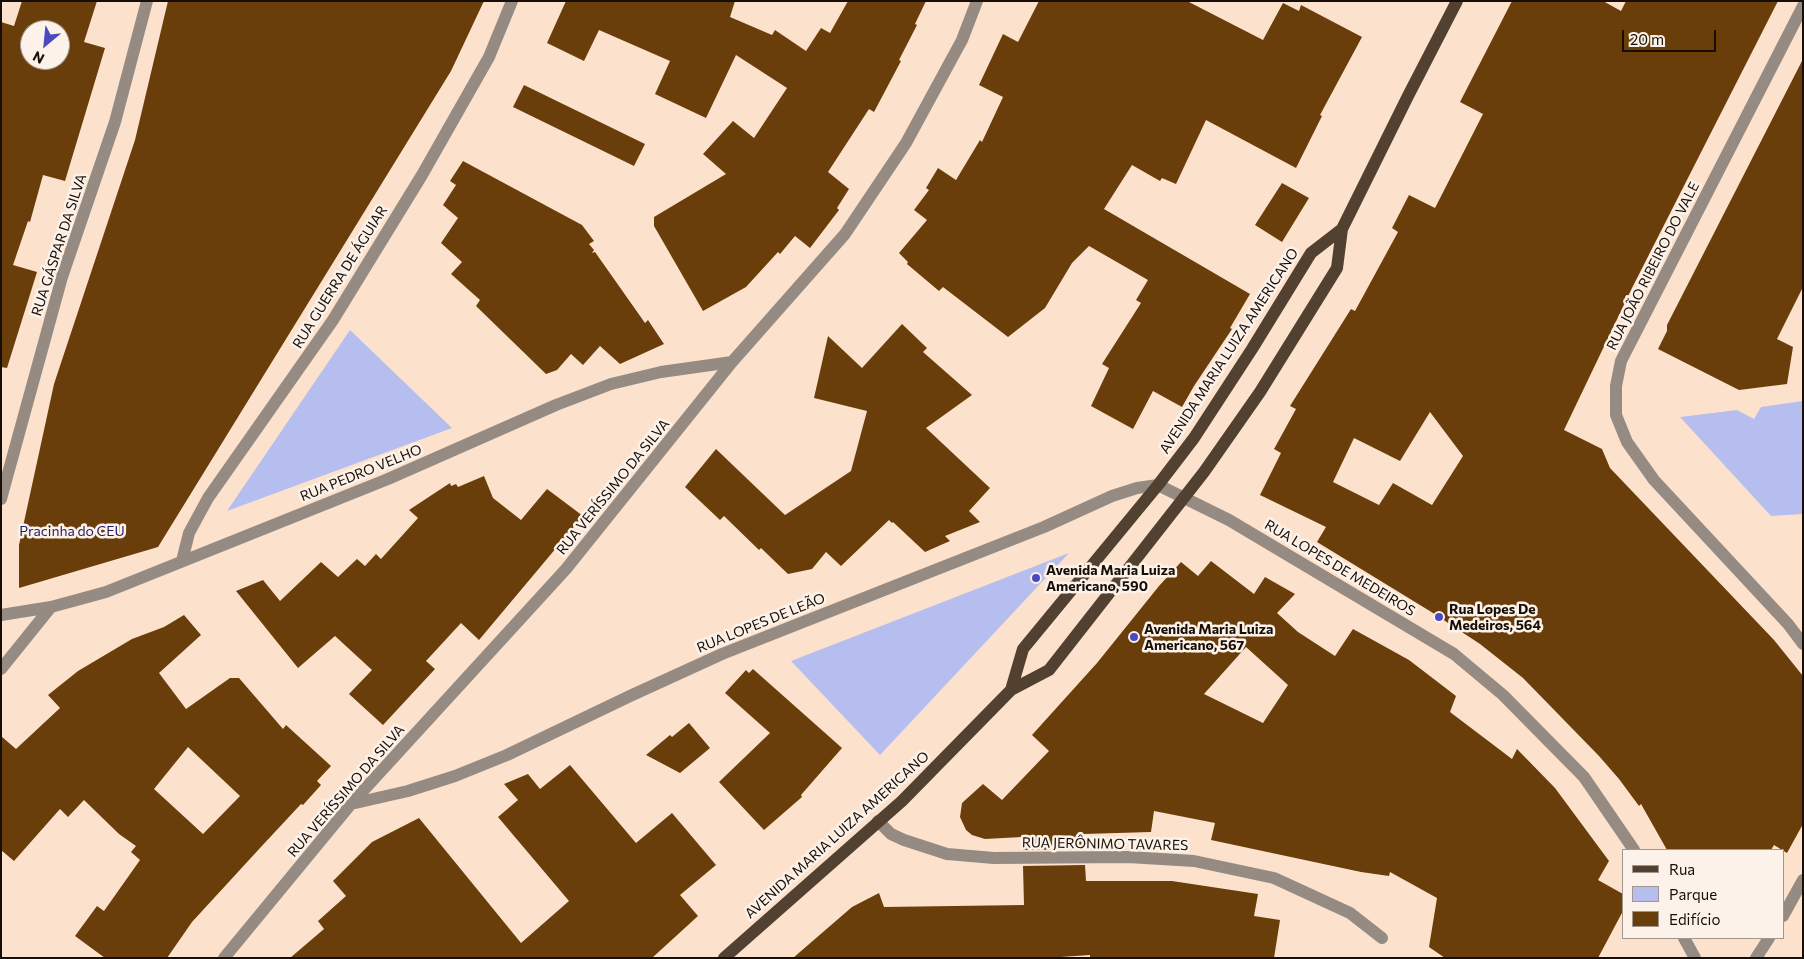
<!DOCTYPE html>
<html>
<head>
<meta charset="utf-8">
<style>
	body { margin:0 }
	#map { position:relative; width:1804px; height:959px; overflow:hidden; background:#fce2cc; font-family:Commissioner,sans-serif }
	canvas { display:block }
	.frame { position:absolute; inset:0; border:2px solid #160e07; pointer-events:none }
	.legend { position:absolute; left:1622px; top:849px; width:162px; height:90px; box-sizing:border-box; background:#fdf2e9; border:1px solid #a1978f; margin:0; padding:6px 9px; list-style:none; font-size:15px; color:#160e07 }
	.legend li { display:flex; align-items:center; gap:10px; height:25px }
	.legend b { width:25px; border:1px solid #a1978f }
	.north { position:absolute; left:20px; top:20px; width:50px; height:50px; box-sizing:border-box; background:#fdf2e9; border:1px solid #a1978f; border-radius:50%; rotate:208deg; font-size:14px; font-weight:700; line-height:20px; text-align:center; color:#160e07 }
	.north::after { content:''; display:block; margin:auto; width:18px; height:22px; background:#4a49bf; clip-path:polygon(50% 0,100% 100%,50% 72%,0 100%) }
	.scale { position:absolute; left:1622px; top:30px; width:94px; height:22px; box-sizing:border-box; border:2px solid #160e07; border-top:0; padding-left:6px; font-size:15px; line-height:18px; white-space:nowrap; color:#160e07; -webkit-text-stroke:4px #fdf2e9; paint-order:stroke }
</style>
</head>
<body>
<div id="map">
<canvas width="1804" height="959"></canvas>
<div class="frame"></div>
<ul class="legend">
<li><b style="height:6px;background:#524131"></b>Rua</li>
<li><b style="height:14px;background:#b6beef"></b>Parque</li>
<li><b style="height:14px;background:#6a3e0b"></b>Edifício</li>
</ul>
<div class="north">N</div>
<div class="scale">20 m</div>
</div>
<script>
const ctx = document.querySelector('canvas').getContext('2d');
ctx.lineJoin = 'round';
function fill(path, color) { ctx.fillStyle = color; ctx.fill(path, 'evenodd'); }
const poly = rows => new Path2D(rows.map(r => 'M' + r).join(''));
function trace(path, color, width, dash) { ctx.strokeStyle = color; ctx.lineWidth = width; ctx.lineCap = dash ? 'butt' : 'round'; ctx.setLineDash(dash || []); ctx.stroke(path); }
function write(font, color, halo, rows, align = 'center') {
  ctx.font = font + ' Commissioner,sans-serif'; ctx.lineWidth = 5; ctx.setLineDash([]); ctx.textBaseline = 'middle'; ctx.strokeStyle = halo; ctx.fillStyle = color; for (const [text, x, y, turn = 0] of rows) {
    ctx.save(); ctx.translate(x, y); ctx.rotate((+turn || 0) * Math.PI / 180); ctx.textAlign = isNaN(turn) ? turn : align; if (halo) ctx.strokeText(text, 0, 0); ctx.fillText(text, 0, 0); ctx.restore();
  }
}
const green = poly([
	[350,330,452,428,227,511],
	[1803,401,1803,514,1771,516,1680,417,1737,410,1754,419,1761,407],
	[1069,553,880,755,791,661]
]);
const building = poly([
	[22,1,97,1,84,42,105,48,65,181,43,175,30,222,28,221,13,265,37,272,7,368,1,367,1,22,14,26],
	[30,30,60,30,60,60,30,60],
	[168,1,484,1,451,71,158,547,19,588,19,545,54,384,135,140],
	[566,1,735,1,730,17,772,35,775,30,806,51,821,28,830,33,848,1,926,1,915,24,917,25,899,60,901,61,874,112,869,109,828,172,849,189,837,208,839,210,810,248,795,236,780,254,778,252,746,287,703,311,654,226,654,217,726,174,703,154,733,121,754,138,787,88,736,55,706,118,655,94,670,61,599,30,584,61,547,43],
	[1039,1,1187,1,1263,40,1283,3,1299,11,1301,5,1362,37,1320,115,1322,116,1296,168,1206,120,1176,184,1162,178,1160,181,1132,165,1104,209,1250,294,1230,328,1232,329,1194,386,1182,407,1153,391,1133,429,1091,406,1109,368,1102,364,1141,303,1136,300,1148,280,1089,246,1072,263,1045,308,1008,337,943,287,939,291,907,264,908,262,899,253,927,220,914,210,929,190,926,188,938,168,956,180,980,140,982,142,1003,97,979,85,1003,34,1018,42],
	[1512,1,1603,1,1621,11,1626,1,1778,1,1632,288,1564,430,1602,449,1610,468,1774,640,1803,676,1803,824,1787,853,1774,845,1771,850,1667,850,1641,804,1639,806,1619,779,1599,756,1523,678,1480,644,1433,613,1317,542,1326,527,1260,495,1281,453,1274,449,1296,409,1290,406,1351,309,1355,311,1398,232,1392,228,1409,195,1435,208,1483,114,1460,102],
	[1430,412,1463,456,1432,505,1393,483,1379,505,1333,482,1354,438,1400,461],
	[1803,59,1803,287,1777,339,1793,347,1787,384,1739,390,1658,349,1667,331,1667,325],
	[524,85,645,144,634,166,513,107],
	[463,161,582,225,594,241,589,244,594,250,592,253,595,252,645,323,648,320,664,344,620,364,600,346,583,365,571,354,557,370,546,374,476,306,480,300,451,274,462,262,441,243,458,218,443,205,456,185,450,181],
	[1282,183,1309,198,1282,242,1255,225],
	[902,324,927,348,923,352,972,395,926,428,990,488,969,511,980,522,945,536,950,541,925,552,893,522,892,523,889,520,841,566,826,552,812,569,788,574,761,548,759,550,724,516,720,520,685,487,716,449,785,515,851,471,867,411,814,398,828,336,862,368],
	[484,476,493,498,521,520,547,489,583,516,479,640,461,623,426,661,435,669,383,725,349,694,372,670,335,636,298,668,236,591,263,580,280,601,321,562,338,577,357,559,365,566,376,554,381,559,418,518,409,510,450,483,451,486,456,484,458,487],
	[1211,561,1254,594,1265,577,1295,594,1277,613,1298,632,1335,656,1353,629,1409,660,1456,696,1450,712,1512,759,1517,749,1555,788,1609,861,1598,880,1623,894,1623,911,1598,958,1445,958,1429,947,1437,898,1390,872,1389,876,1361,872,1211,840,1215,823,1154,811,1151,832,1084,834,1085,849,1023,850,1022,837,985,839,972,835,966,830,960,817,962,803,983,784,1002,800,1049,751,1032,735,1097,663,1159,586,1181,562,1198,576],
	[1246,647,1288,685,1263,723,1204,694],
	[184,615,201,635,159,673,186,709,230,678,239,678,283,729,286,725,331,766,317,781,321,785,303,805,301,804,260,848,192,922,167,958,105,958,75,936,97,906,104,911,140,860,131,852,136,846,119,834,84,800,68,817,60,809,14,861,1,850,1,736,16,749,60,708,48,695,78,671,132,639,164,627],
	[188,747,240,796,203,834,154,789],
	[753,669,842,748,801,795,802,797,764,830,719,782,770,733,725,693,746,670,749,673],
	[689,723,710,748,680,773,646,755,670,735,672,737],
	[570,765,636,843,672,813,716,865,680,895,698,916,652,958,290,958,324,929,318,921,346,896,333,881,372,842,419,818,521,943,569,901,498,817,518,800,504,784,528,774,540,789],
	[1085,865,1086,881,1172,881,1258,894,1254,916,1280,920,1274,958,1090,958,1090,955,1046,958,793,958,852,907,879,893,884,907,1024,905,1023,866]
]);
const minor = poly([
	[1803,6,1621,361,1616,386,1616,415,1627,442,1654,480,1788,624,1803,644],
	[1,499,62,277,115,122,147,1],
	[182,561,189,533,208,498,333,320,422,175,489,57,512,1],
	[1,615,51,607,106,592,388,479,556,405,611,384,661,372,732,362],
	[1,669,51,607],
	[351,804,408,791,455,776,507,755,630,696,722,654,1044,527,1112,496,1137,488,1158,485,1229,520,1454,654,1503,695,1584,777,1634,850],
	[878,821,891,834,904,840,947,854,994,858,1128,857,1194,861,1274,878,1350,913,1382,938],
	[1783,916,1803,880],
	[1684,938,1695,958],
	[224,958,351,804,566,569,732,362,845,234,906,143,962,40,977,1],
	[1756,958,1769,938]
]);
const major = poly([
	[1011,690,1023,649,1158,485,1194,438,1252,349,1311,253,1342,229],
	[724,958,902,801,1011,690,1049,670,1204,472,1260,392,1337,268,1342,229,1408,96,1457,1]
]);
const markers = [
	[1036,578,5,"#4a49bf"],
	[1439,617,5,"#4a49bf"],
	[1134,637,5,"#4a49bf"]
];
const streetNames = [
	["RUA GÁSPAR DA SILVA",59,245,-72],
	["RUA JOÃO RIBEIRO DO VALE",1653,266,-63],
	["RUA GUERRA DE ÁGUIAR",340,277,-58],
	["AVENIDA MARIA LUIZA AMERICANO",1229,351,-57],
	["RUA PEDRO VELHO",361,473,-22],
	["RUA VERÍSSIMO DA SILVA",613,487,-51],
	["RUA LOPES DE MEDEIROS",1340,568,31],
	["RUA LOPES DE LEÃO",761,623,-22],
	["RUA VERÍSSIMO DA SILVA",346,791,-49],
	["AVENIDA MARIA LUIZA AMERICANO",837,835,-42],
	["RUA JERÔNIMO TAVARES",1105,844,1]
];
const parkNames = [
	["Pracinha do CEU",72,531]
];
const poiNames = [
	["Avenida Maria Luiza",1046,570],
	["Americano, 590",1046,586],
	["Rua Lopes De",1449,609],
	["Medeiros, 564",1449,625],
	["Avenida Maria Luiza",1144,629],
	["Americano, 567",1144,645]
];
fill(green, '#b6beef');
fill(building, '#6a3e0b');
trace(minor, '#958b82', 12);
trace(major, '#524131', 12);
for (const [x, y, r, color] of markers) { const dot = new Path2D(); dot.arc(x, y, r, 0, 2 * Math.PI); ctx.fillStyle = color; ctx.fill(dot); trace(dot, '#fdf2e9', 2); }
write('14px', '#160e07', '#fdf2e9', streetNames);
write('14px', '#211e63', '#fdf2e9', parkNames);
write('bold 14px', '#160e07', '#fdf2e9', poiNames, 'left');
</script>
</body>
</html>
